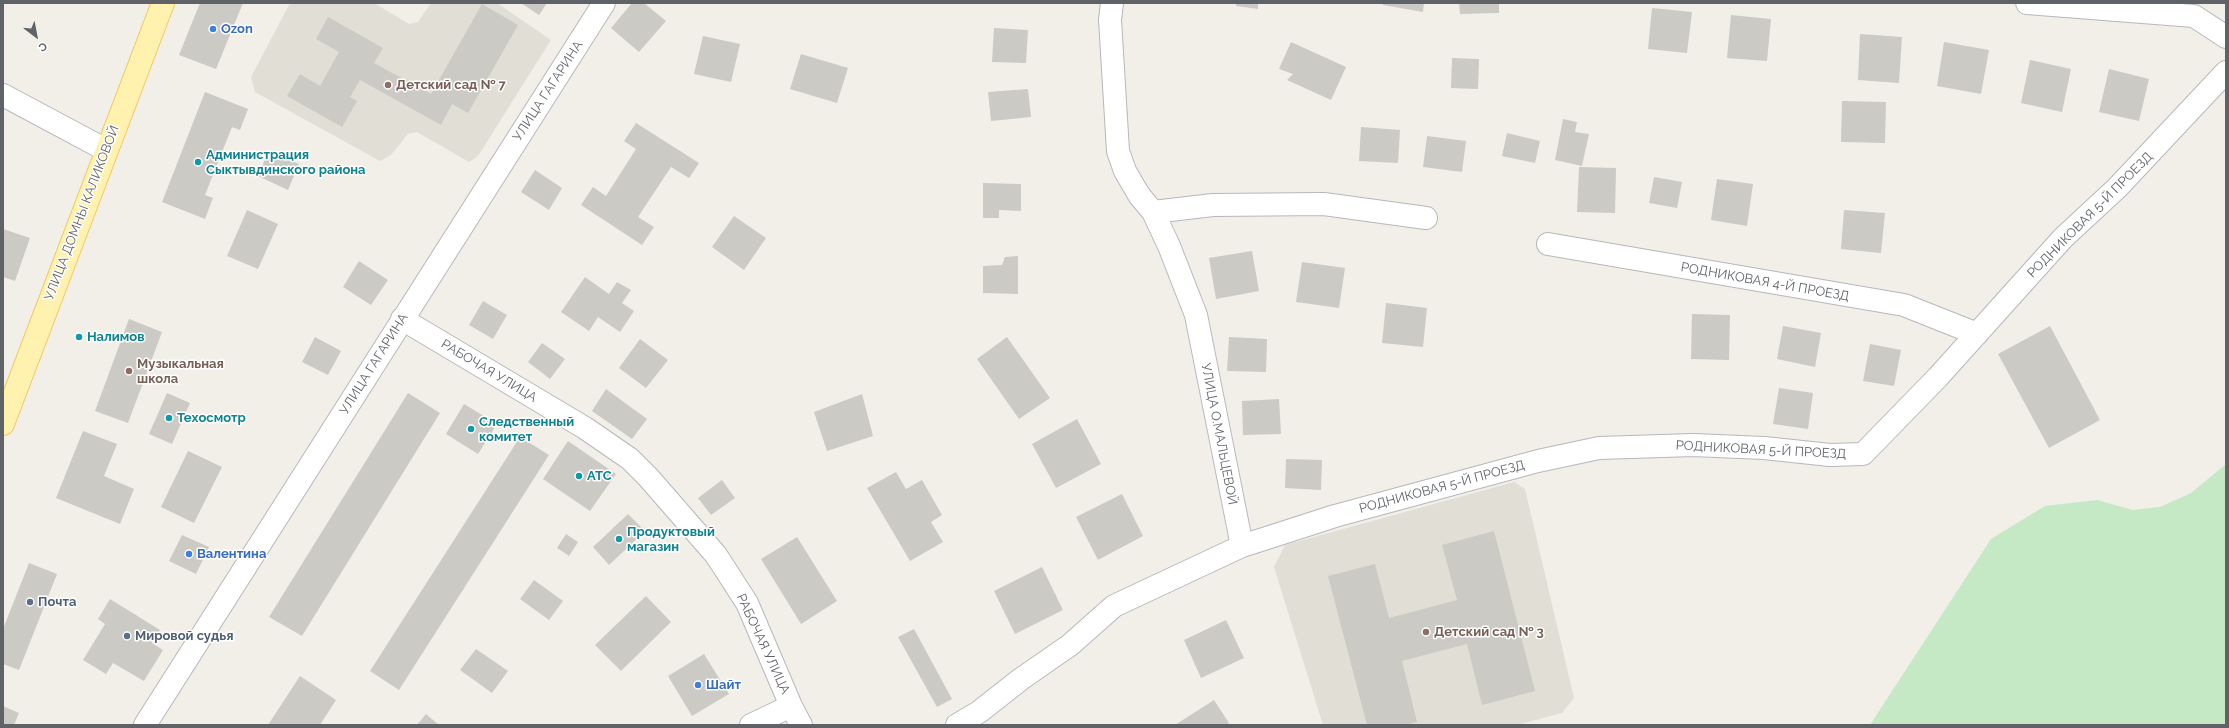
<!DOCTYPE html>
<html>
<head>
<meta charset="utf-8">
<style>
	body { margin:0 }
	#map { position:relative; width:2229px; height:728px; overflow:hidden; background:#f1efe8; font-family:Raleway,sans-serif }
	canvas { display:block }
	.frame { position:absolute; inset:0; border:4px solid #5f6368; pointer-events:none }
	.north { position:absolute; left:16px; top:16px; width:40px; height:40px; -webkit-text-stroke:3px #fff; paint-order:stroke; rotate:148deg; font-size:11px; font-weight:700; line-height:16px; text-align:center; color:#5f6368 }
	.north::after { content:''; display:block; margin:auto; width:14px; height:18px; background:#5f6368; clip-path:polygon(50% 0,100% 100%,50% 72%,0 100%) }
</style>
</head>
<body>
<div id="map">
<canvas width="2229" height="728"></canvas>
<div class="frame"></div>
<div class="north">С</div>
</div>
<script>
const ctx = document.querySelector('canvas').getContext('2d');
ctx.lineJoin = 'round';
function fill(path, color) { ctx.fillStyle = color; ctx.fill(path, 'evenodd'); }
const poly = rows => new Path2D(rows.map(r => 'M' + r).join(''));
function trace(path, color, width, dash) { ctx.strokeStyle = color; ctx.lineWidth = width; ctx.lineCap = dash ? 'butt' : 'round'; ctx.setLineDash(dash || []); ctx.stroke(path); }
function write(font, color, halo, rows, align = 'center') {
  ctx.font = font + ' Raleway,sans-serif'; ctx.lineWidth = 3; ctx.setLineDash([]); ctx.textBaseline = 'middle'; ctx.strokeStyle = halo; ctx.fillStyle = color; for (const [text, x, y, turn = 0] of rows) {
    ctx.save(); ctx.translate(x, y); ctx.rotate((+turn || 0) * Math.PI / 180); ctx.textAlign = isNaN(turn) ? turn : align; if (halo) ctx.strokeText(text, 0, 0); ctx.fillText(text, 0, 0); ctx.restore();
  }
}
const education = poly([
	[290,3,374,3,409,24,418,22,431,3,497,3,551,40,478,156,469,162,417,132,408,134,391,155,380,161,255,92,251,77],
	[1514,482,1525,489,1574,698,1562,713,1517,725,1323,725,1274,567,1285,545]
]);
const green = poly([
	[2226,464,2226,725,1870,725,1991,539,2045,506,2097,500,2133,510,2160,507,2191,493]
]);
const building = poly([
	[200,3,243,3,216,69,179,55],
	[521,3,547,3,539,15],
	[632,3,644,3,666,21,639,52,611,28],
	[1236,3,1258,3,1258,9,1236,6],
	[1383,3,1424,3,1423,12,1383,5],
	[1459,3,1499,3,1499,13,1460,14],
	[482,4,518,25,468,113,452,104,441,125,360,80,350,97,357,101,342,127,287,96,300,74,320,86,339,52,316,39,328,17,383,48,374,63,431,94],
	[1652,8,1692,12,1687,53,1648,49],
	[1731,15,1771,19,1767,61,1727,58],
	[994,28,1028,30,1026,63,992,62],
	[1860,34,1902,37,1899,83,1858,80],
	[703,36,740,44,731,82,694,74],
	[1291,42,1346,67,1331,100,1287,80,1293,74,1279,69],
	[1944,42,1989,50,1981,94,1937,86],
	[801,54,848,68,837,103,790,89],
	[1452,58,1479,59,1478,89,1451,88],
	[2030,60,2071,69,2062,112,2021,103],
	[2109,69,2149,79,2139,121,2099,112],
	[1028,89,1031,117,991,121,988,92],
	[205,92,248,109,240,130,232,127,205,195,213,198,205,219,162,202],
	[1842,101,1886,102,1885,143,1841,142],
	[1563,119,1577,122,1575,132,1589,134,1582,166,1555,160],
	[636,123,699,163,689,178,671,167,638,217,654,227,642,245,581,205,593,187,606,196,636,149,624,141],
	[1361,127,1400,130,1398,163,1359,161],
	[1507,133,1540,141,1535,163,1502,156],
	[1427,136,1466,141,1462,172,1423,167],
	[269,150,299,164,288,190,258,176],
	[1579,167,1616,168,1615,213,1577,212],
	[535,170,562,188,549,210,521,192],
	[1654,177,1682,182,1677,208,1649,203],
	[1717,179,1753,184,1747,226,1711,220],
	[983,183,1021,184,1021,211,999,210,999,218,983,218],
	[247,210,278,224,258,269,227,256],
	[1844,210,1885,213,1881,253,1841,249],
	[734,216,766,238,744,270,712,247],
	[3,229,30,238,15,281,3,277],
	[1252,251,1259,291,1216,299,1209,258],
	[1018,256,1018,294,983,293,983,266,1002,265,1005,257],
	[359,261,388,280,371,305,343,287],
	[1302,262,1345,268,1339,308,1296,302],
	[585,277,609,294,617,282,631,290,622,303,634,311,620,332,598,317,589,331,561,312],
	[483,301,507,315,493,339,469,325],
	[1386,303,1427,308,1423,347,1382,343],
	[1692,314,1730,315,1729,360,1691,359],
	[129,319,162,332,128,423,95,411],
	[1783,326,1821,333,1815,367,1777,359],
	[2050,326,2100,420,2049,448,1998,354],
	[315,337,341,351,328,375,302,362],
	[1007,337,1050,398,1019,419,977,359],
	[1229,337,1267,339,1266,372,1227,371],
	[640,339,668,360,646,388,619,368],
	[542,343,565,359,550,379,528,362],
	[1870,344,1901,350,1894,386,1863,381],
	[1779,388,1813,393,1808,429,1773,424],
	[606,389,647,419,632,439,592,411],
	[167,393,190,403,172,444,149,434],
	[408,393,440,413,302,636,269,617],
	[862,394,873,436,827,451,814,412],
	[1279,399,1281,434,1243,435,1242,401],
	[464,404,497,424,478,454,446,434],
	[1077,419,1101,464,1056,488,1032,444],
	[83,431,117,444,104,476,134,489,120,524,56,498],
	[520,437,549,455,399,690,370,671],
	[568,441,616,474,590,511,543,479],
	[188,451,222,467,194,523,161,507],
	[1286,459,1322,460,1321,490,1285,488],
	[896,472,906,489,922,480,942,515,931,522,943,542,910,561,867,488],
	[722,480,735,498,711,515,698,498],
	[1122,494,1143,536,1098,560,1076,517],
	[628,514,645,531,609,565,593,547],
	[1494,531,1535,691,1482,705,1467,644,1402,661,1417,722,1404,725,1367,725,1328,576,1375,564,1389,618,1457,600,1442,545],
	[566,534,578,542,569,556,557,548],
	[182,535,209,547,196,574,169,561],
	[797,537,837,601,801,624,761,559],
	[29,563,57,574,19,670,3,664,3,629],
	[1042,567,1063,610,1015,634,994,591],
	[534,580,563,601,549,620,520,599],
	[646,596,671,622,621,671,595,645],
	[110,599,160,630,152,643,163,650,144,681,113,663,106,674,83,660,105,624,98,619],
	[1226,620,1244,658,1201,678,1184,640],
	[914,629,952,699,937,707,898,637],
	[476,649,508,671,492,693,460,670],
	[704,654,729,694,692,716,668,676],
	[300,676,336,700,320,725,268,725],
	[1214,700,1229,723,1226,725,1175,725],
	[3,706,19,713,14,725,3,725],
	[426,714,439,725,417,725]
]);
const minor = poly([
	[1112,3,1110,20,1118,151,1125,171,1139,195,1153,212,1169,246,1196,315,1242,546],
	[2027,3,2194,16,2226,37],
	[3,95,106,150],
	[1153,212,1213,205,1324,204,1426,218],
	[1548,244,1904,305,1977,334],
	[402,319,585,428,630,459,648,477,716,555,747,603,791,706,801,725],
	[145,725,604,3],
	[751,725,791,706],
	[957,725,979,712,1021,679,1070,645,1114,606,1242,546,1335,516,1538,461,1599,448,1693,445,1764,448,1830,455,1863,454,1938,377,2063,238,2117,188,2226,72]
]);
const major = poly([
	[3,424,163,3]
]);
const markers = [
	[213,29,4,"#3f7fe0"],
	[388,85,4,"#8d6e63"],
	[198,162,4,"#0f9aa8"],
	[79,337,4,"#0f9aa8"],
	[129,371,4,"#8d6e63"],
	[169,418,4,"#0f9aa8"],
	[471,429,4,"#0f9aa8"],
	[579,476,4,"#0f9aa8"],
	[619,539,4,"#0f9aa8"],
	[189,554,4,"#3f7fe0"],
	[30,602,4,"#5c6f8a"],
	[1426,632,4,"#8d6e63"],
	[127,636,4,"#5c6f8a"],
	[698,685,4,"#3f7fe0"]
];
const shopNames = [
	["Ozon",221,29],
	["Валентина",197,554],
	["Шайт",706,685]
];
const educationNames = [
	["Детский сад № 7",396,85],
	["Музыкальная",137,364],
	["школа",137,379],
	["Детский сад № 3",1434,632]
];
const streetNames = [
	["УЛИЦА ГАГАРИНА",548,91,-57],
	["УЛИЦА ДОМНЫ КАЛИКОВОЙ",82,213,-69],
	["РОДНИКОВАЯ 5-Й ПРОЕЗД",2090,215,-45],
	["РОДНИКОВАЯ 4-Й ПРОЕЗД",1765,282,10],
	["УЛИЦА ГАГАРИНА",374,364,-58],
	["РАБОЧАЯ УЛИЦА",489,371,31],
	["УЛИЦА О.МАЛЬЦЕВОЙ",1219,434,79],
	["РОДНИКОВАЯ 5-Й ПРОЕЗД",1761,450,3],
	["РОДНИКОВАЯ 5-Й ПРОЕЗД",1442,487,-15],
	["РАБОЧАЯ УЛИЦА",763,644,65]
];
const cultureNames = [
	["Администрация",206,155],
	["Сыктывдинского района",206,170],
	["Налимов",87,337],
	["Техосмотр",177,418],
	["Следственный",479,422],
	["комитет",479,437],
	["АТС",587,476],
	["Продуктовый",627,532],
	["магазин",627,547]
];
const serviceNames = [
	["Почта",38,602],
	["Мировой судья",135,636]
];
fill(education, '#e1ded6');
fill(green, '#c5e8c5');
fill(building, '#cccac5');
trace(minor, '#b5b8bc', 24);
trace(major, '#f2c960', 24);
trace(minor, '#fff', 22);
trace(major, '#fff2af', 22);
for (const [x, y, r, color] of markers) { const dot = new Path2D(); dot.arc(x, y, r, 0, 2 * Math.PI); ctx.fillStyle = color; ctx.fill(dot); trace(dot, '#fff', 1.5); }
write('bold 13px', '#366cbe', '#fff', shopNames, 'left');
write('bold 13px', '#785e54', '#fff', educationNames, 'left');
write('13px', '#5f6368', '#fff', streetNames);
write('bold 13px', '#0d838f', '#fff', cultureNames, 'left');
write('bold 13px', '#4e5e75', '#fff', serviceNames, 'left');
</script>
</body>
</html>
